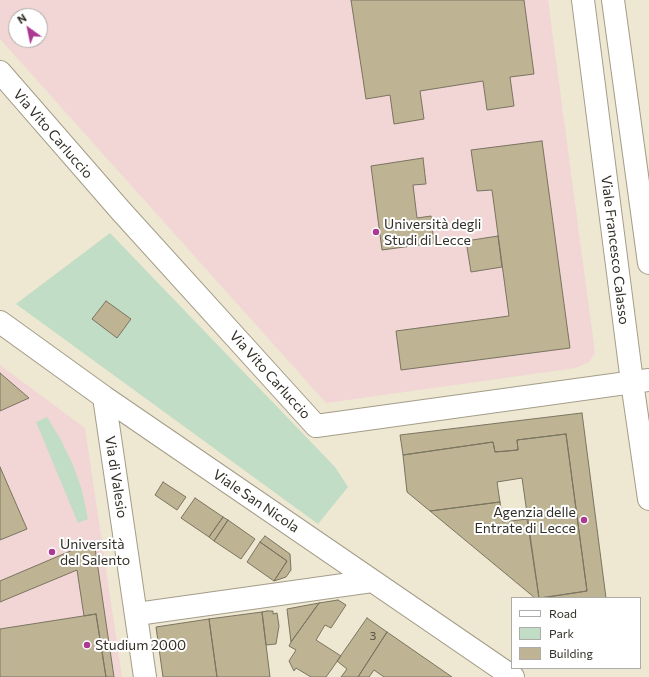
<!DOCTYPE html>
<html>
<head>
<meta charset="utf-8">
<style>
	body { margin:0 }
	#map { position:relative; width:649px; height:677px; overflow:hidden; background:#eee7d2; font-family:Commissioner,sans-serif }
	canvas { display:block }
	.legend { position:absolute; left:511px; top:597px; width:130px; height:72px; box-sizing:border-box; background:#fff; border:1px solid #adaca9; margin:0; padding:5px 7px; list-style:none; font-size:12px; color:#322f27 }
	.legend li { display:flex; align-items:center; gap:8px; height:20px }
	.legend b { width:20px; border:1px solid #adaca9 }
	.north { position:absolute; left:8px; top:8px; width:40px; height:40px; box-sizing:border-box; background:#fff; border:1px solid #adaca9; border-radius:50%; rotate:327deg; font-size:11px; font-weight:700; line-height:16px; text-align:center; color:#322f27 }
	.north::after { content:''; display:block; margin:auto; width:14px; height:18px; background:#ab3893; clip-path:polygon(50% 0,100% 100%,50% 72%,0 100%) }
</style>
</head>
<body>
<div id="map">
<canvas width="649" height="677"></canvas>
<ul class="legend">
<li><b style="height:5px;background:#fff"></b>Road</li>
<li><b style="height:11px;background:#c2ddc5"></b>Park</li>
<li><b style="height:11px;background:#beb392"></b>Building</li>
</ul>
<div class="north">N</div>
</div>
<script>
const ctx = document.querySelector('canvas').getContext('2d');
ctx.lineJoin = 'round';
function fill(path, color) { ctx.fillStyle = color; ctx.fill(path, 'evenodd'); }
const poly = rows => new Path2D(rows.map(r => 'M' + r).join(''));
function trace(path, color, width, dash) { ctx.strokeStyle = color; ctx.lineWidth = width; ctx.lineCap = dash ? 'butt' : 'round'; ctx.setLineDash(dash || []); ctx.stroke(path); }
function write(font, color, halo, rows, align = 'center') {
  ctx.font = font + ' Commissioner,sans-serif'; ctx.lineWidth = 4; ctx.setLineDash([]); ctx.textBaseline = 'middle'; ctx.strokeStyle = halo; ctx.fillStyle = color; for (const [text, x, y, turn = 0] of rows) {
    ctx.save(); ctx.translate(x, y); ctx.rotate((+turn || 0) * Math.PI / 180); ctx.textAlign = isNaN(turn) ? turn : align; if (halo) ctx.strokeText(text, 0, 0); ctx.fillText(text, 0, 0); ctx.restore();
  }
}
const education = poly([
	[0,0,548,0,595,353,589,362,576,368,326,403,0,39],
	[16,16,40,16,40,40,16,40],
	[0,365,85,428,122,677,0,677]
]);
const green = poly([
	[110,233,335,467,348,487,318,524,16,304],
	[47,417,61,440,73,465,82,490,88,519,78,523,36,422]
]);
const building = poly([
	[351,0,524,0,534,74,510,77,514,106,487,110,483,81,420,91,424,119,394,124,390,95,366,99,351,0],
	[542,141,570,348,401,370,396,331,509,316,492,190,477,191,471,150,542,141],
	[423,158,426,184,413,185,417,218,431,216,434,243,382,250,371,166,423,158],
	[498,236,502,267,471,272,466,241,498,236],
	[106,301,131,319,117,338,92,319,106,301],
	[0,373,29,398,0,411,0,373],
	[582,413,606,598,542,598,587,591,566,434,517,440,518,450,495,452,493,442,403,455,400,435,582,413],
	[566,434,587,591,539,598,522,478,497,482,500,502,430,511,407,492,403,455,493,442,495,452,518,450,517,440,566,434],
	[0,467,27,529,0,540,0,467],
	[163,482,186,497,177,510,155,495,163,482],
	[195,498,223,517,209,537,181,518,195,498],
	[500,502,503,522,527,519,539,598,535,598,430,511,500,502],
	[223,517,228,520,214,541,209,537,223,517],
	[228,520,255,539,241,559,214,541,228,520],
	[265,536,290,554,291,570,286,577,274,581,287,561,260,542,265,536],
	[94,541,114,677,106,677,96,614,84,616,77,570,0,602,0,581,94,541],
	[260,542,287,561,274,581,247,562,260,542],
	[338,600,346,605,331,628,325,625,316,640,341,656,326,677,311,677,296,668,294,671,289,661,296,650,289,646,291,642,319,603,338,600],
	[319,603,291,642,287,609,319,603],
	[267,611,273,611,273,614,277,613,279,626,276,644,266,645,262,612,267,611],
	[262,612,270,677,217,677,209,619,262,612],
	[96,614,106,677,0,677,0,629,96,614],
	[367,618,387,632,358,677,341,677,347,669,337,661,367,618],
	[209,619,217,677,163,677,156,627,209,619],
	[387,632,452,677,384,677,374,670,369,677,358,677,387,632]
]);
const minor = poly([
	[0,72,121,211,316,426,649,380],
	[0,322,104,397,513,677],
	[104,397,145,677],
	[137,614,372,581]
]);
const primary = poly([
	[583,0,632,382,649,499],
	[613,0,649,263]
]);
const markers = [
	[376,232,4,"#ab3893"],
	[584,520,4,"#ab3893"],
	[52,552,4,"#ab3893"],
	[87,645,4,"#ab3893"]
];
const numberNames = [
	["3",373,636]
];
const streetNames = [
	["Via Vito Carluccio",53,134,49],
	["Viale Francesco Calasso",615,250,83],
	["Via Vito Carluccio",270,375,48],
	["Via di Valesio",116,477,81],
	["Viale San Nicola",256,501,34]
];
const poiNames = [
	["Università degli",384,224],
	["Studi di Lecce",384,240],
	["Agenzia delle",576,512,"right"],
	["Entrate di Lecce",576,528,"right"],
	["Università",60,544],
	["del Salento",60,560],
	["Studium 2000",95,645]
];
fill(education, '#f1d6d5');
fill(green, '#c2ddc5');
fill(building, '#beb392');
trace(building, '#7a7461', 1);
trace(minor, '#a39d89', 24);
trace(primary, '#a39d89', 24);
trace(minor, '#fff', 22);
trace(primary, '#fff', 22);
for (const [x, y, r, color] of markers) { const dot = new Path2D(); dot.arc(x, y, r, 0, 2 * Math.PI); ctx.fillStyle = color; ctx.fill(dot); trace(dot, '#fff', 1.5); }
write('12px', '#555042', null, numberNames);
write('14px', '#322f27', '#fff', streetNames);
write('14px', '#322f27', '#fff', poiNames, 'left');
</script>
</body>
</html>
